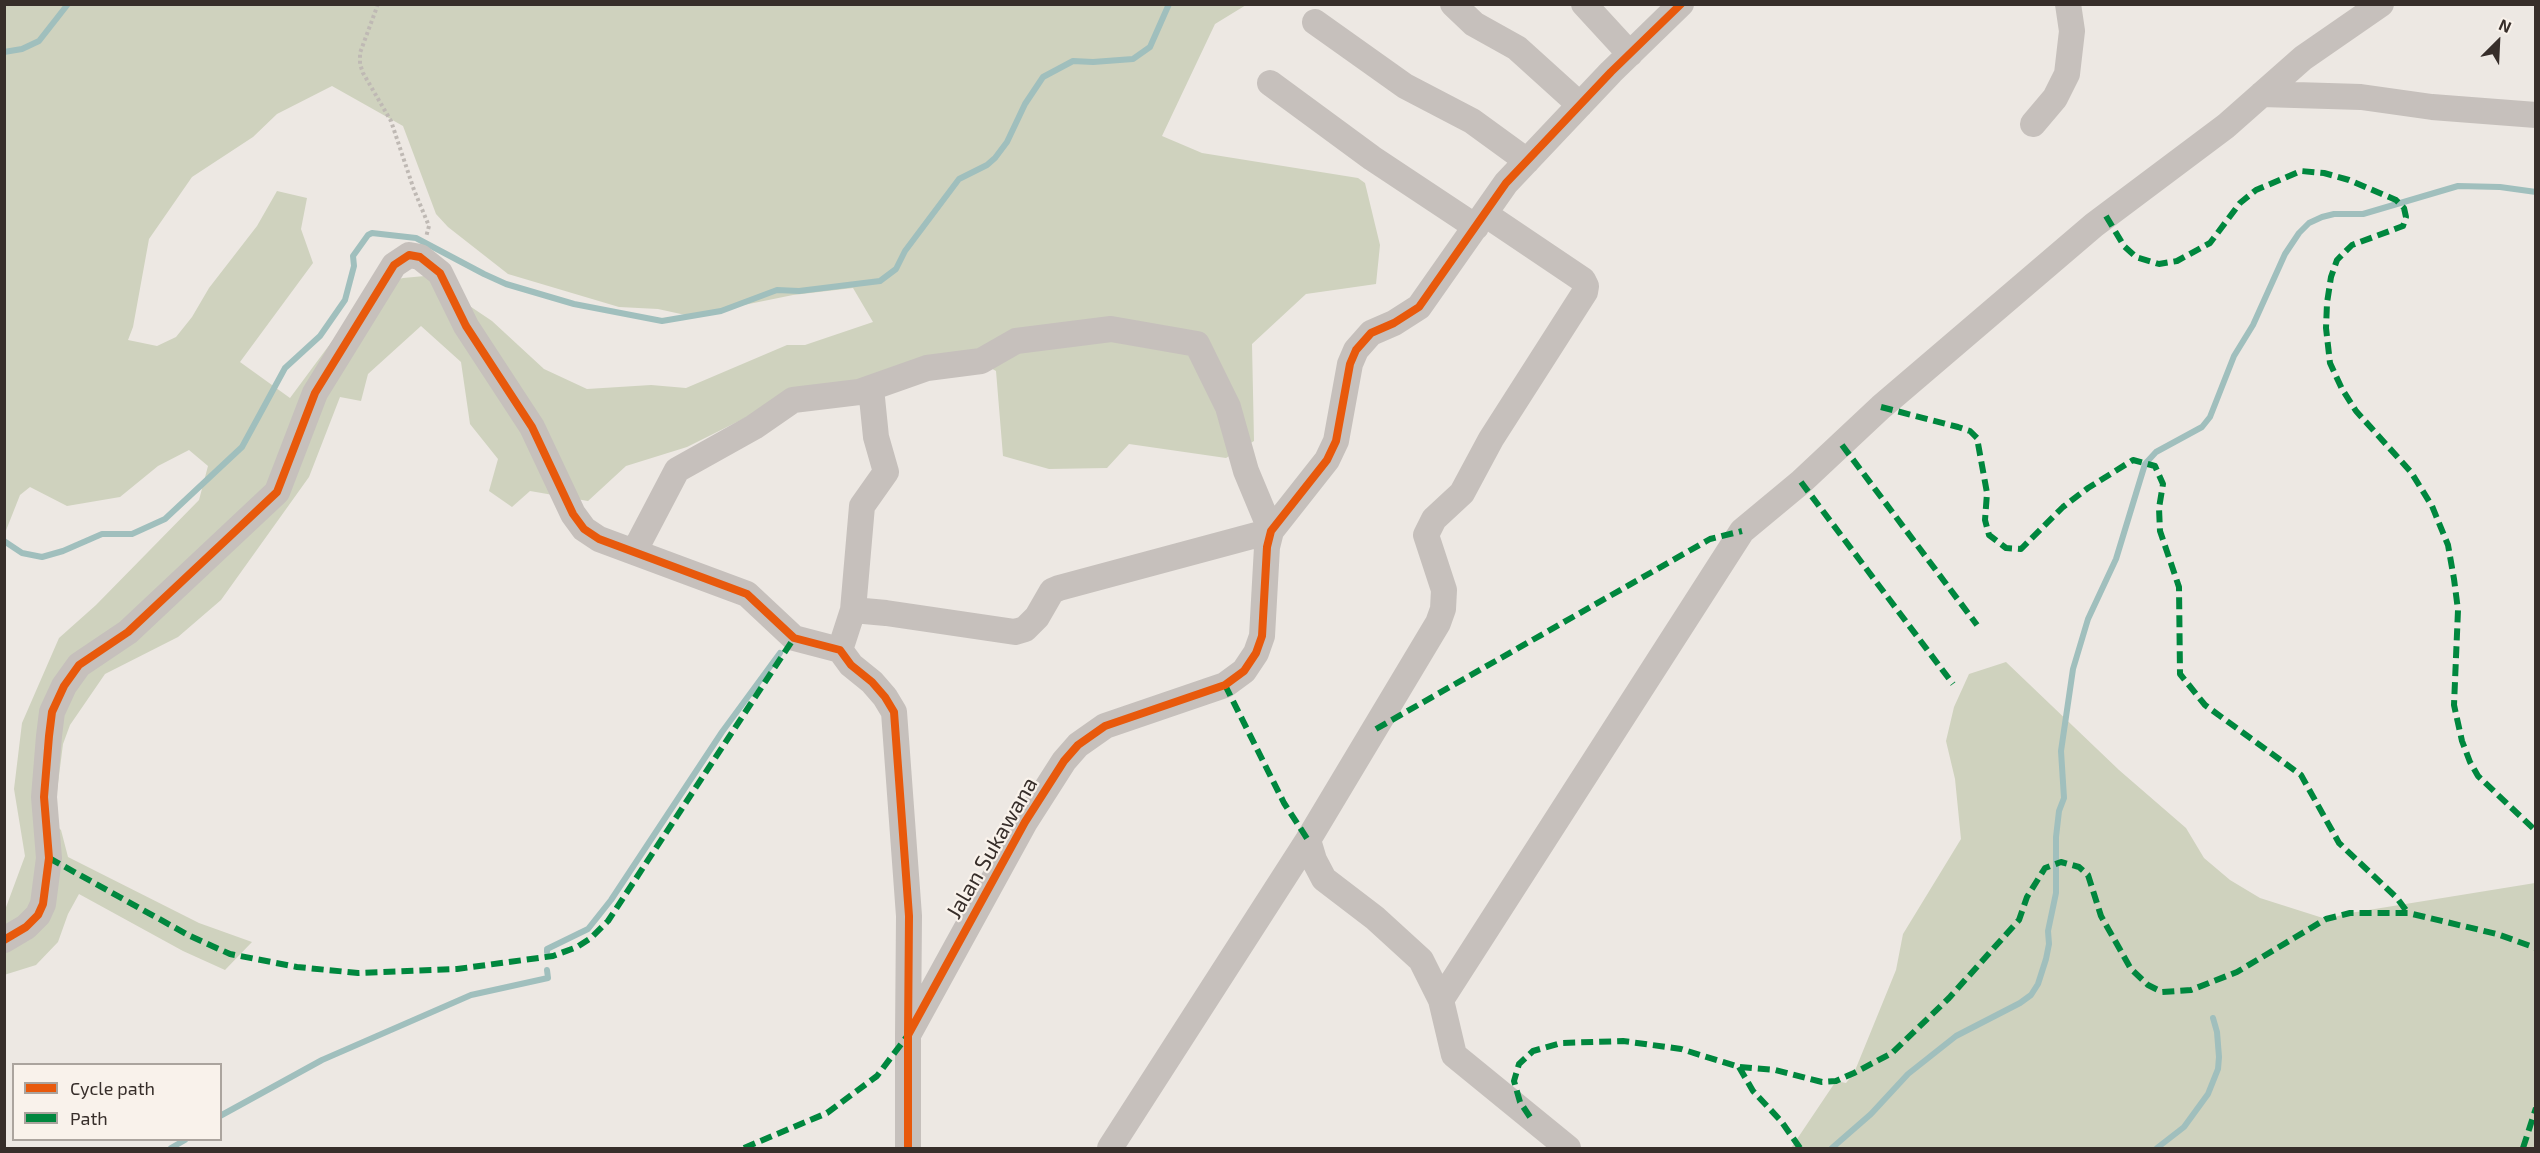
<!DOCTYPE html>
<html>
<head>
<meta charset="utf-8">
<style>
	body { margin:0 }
	#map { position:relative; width:2540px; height:1153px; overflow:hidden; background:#ede8e3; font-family:"Exo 2",sans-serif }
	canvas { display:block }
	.frame { position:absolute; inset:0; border:6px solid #372e2a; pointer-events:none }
	.legend { position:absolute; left:12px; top:1063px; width:210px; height:78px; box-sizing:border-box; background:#f9f2eb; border:2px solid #aba49e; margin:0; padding:8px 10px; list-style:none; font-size:18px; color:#372e2a }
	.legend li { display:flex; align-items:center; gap:12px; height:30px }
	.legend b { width:30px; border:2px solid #aba49e }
	.north { position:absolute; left:2468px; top:12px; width:60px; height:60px; -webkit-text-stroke:4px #f9f2eb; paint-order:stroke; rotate:24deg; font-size:16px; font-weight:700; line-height:24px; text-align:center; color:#372e2a }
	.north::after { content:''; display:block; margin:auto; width:21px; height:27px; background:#372e2a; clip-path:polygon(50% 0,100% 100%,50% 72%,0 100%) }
</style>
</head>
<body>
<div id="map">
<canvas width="2540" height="1153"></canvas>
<div class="frame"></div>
<ul class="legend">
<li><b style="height:8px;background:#e8590c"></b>Cycle path</li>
<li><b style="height:8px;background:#00873e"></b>Path</li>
</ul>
<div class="north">N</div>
</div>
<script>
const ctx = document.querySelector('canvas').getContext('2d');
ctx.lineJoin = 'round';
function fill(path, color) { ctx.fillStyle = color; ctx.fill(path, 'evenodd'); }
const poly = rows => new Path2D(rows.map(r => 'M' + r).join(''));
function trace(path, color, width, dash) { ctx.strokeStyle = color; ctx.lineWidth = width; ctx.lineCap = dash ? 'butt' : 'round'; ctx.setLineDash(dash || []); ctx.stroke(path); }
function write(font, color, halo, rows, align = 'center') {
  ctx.font = font + ' "Exo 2",sans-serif'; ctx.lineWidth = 4.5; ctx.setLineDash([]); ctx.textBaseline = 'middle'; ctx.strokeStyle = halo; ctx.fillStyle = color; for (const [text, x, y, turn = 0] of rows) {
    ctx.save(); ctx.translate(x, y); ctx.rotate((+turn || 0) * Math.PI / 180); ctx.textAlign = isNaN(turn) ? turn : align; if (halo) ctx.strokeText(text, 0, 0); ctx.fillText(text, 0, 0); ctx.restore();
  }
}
const green = poly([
	[5,5,1246,5,1215,24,1162,136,1202,153,1358,178,1365,183,1380,245,1376,284,1306,294,1252,344,1254,441,1226,458,1129,444,1107,468,1049,469,1003,456,996,371,969,356,751,415,687,447,626,466,588,501,530,491,512,507,489,491,498,459,470,424,461,362,421,326,368,374,361,401,340,397,309,477,221,600,178,637,105,674,70,725,63,744,53,823,61,830,68,857,199,923,252,942,225,970,183,951,79,894,68,914,58,942,36,965,4,975,5,910,25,856,14,789,22,723,59,638,96,605,199,500,208,466,189,450,158,466,120,497,67,506,30,487,20,495,5,533],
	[332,86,403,126,436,214,448,227,508,274,619,307,658,309,690,316,793,295,853,288,873,322,805,345,787,345,686,388,651,385,587,389,544,369,492,321,425,276,403,278,373,286,290,398,240,362,313,263,301,229,307,198,277,191,257,226,209,288,192,317,176,337,157,346,128,340,133,327,149,239,192,177,253,137,277,114],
	[2006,662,2119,770,2186,828,2204,858,2230,880,2260,898,2326,919,2350,913,2535,883,2535,1148,1791,1148,1836,1081,1846,1083,1854,1073,1896,970,1903,934,1961,839,1955,779,1946,741,1954,707,1969,674]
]);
const stream = poly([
	[4,52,22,49,39,41,68,4],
	[4,541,22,553,42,557,63,551,102,534,132,534,165,519,242,447,285,368,320,336,345,300,354,266,353,256,368,235,372,233,416,238,484,274,506,284,574,304,662,321,721,311,777,290,799,291,880,281,896,269,905,251,959,179,987,165,995,158,1007,142,1025,104,1043,77,1073,61,1093,62,1133,59,1150,47,1169,4],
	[547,952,547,949,588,929,611,900,722,732,780,653],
	[220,1116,322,1060,471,995,548,978,547,970],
	[171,1148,185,1140],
	[1832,1148,1871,1114,1908,1074,1956,1036,2020,1003,2031,995,2038,984,2046,959,2049,944,2048,931,2056,893,2056,837,2059,811,2064,798,2061,751,2073,669,2088,619,2116,559,2145,464,2156,452,2202,427,2210,417,2234,356,2253,325,2285,254,2299,233,2309,223,2322,217,2334,214,2363,214,2458,186,2500,187,2536,192],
	[2157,1148,2184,1127,2208,1094,2218,1069,2219,1057,2217,1032,2213,1018]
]);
const path = poly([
	[378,4,360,53,360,64,363,73,391,121,414,190,429,226,426,237]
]);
const minor = poly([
	[1453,4,1474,24,1517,48,1580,105],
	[1584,4,1630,54],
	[1315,22,1405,86,1472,121,1527,161],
	[1270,83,1372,158,1476,227],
	[2262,94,2361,97,2432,107,2536,115],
	[2033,124,2055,98,2067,74,2072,31,2068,4],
	[634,552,677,470,754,427,793,400,859,392,927,368,981,361,1016,341,1111,329,1197,344,1228,407,1246,471,1271,531,1059,588,1052,591,1037,617,1025,629,1015,632,886,613,853,610,840,650],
	[853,610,862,506,886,472,876,437,871,388],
	[1308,840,1314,860,1324,879,1375,918,1421,960,1441,1000,1454,1055,1568,1148],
	[4,940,26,927,38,915,43,904,49,858,44,797,49,736,52,712,64,686,79,665,128,632,277,492,315,393,394,265,409,255,420,257,440,273,466,326,532,427,573,514,584,529,599,539,747,594,794,638,840,650,851,665,872,682,885,697,894,712,909,916,908,1035],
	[1441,1000,1742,531,1801,482,1881,407,2094,225,2226,126,2303,58,2381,4],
	[908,1148,908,1035,1025,822,1064,761,1078,745,1105,726,1225,685,1244,671,1256,653,1262,636,1267,547,1271,531,1327,460,1336,441,1350,364,1356,350,1371,333,1394,323,1419,307,1506,183,1611,72,1681,4],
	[1110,1148,1308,840,1438,623,1443,609,1444,590,1426,535,1434,519,1462,493,1491,439,1585,292,1586,286,1583,280,1485,214]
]);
const quiet = poly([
	[2106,216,2124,246,2136,257,2159,264,2177,261,2210,243,2240,203,2256,190,2301,171,2324,173,2349,180,2396,200,2404,208,2406,217,2403,226,2352,245,2337,260,2331,277,2327,303,2326,328,2330,363,2342,389,2356,411,2411,472,2432,506,2448,545,2454,579,2458,610,2454,705,2462,741,2470,762,2478,776,2536,831],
	[1881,407,1958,427,1970,431,1977,438,1987,493,1985,520,1989,535,2006,548,2021,549,2063,507,2088,488,2133,460,2155,466,2163,484,2159,508,2160,531,2179,587,2180,674,2205,705,2301,775,2339,843,2397,898,2408,913],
	[1842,445,1977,625],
	[1801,482,1953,684],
	[1225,685,1284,803,1308,840],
	[1376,729,1710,539,1742,531],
	[49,858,190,936,230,954,297,967,358,973,457,969,553,956,577,947,591,938,608,921,794,638],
	[1739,1067,1753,1091,1781,1121,1800,1148],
	[1530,1117,1520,1102,1514,1081,1519,1064,1533,1051,1561,1043,1623,1041,1681,1049,1739,1067,1775,1070,1822,1082,1836,1081,1854,1073,1892,1053,1949,998,2019,920,2027,897,2045,868,2061,862,2079,867,2088,875,2101,916,2131,969,2148,985,2162,992,2191,990,2237,972,2326,919,2350,913,2408,913,2497,934,2536,948],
	[744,1148,827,1113,877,1076,908,1035],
	[2523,1148,2536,1108]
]);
const cycleway = poly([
	[4,940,26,927,38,915,43,904,49,858,44,797,49,736,52,712,64,686,79,665,128,632,277,492,315,393,394,265,409,255,420,257,440,273,466,326,532,427,573,514,584,529,599,539,747,594,794,638,840,650,851,665,872,682,885,697,894,712,909,916,908,1035],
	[908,1148,908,1035,1025,822,1064,761,1078,745,1105,726,1225,685,1244,671,1256,653,1262,636,1267,547,1271,531,1327,460,1336,441,1350,364,1356,350,1371,333,1394,323,1419,307,1506,183,1611,72,1681,4]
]);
const streetNames = [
	["Jalan Sukawana",992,848,-60]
];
fill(green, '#cfd2be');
trace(stream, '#a0bfbd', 6);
trace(path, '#bfb9b4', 4, [3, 3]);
trace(minor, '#c6c0bc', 26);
trace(quiet, '#00873e', 6, [12, 6]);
trace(cycleway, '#e8590c', 8);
write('22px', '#372e2a', '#f9f2eb', streetNames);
</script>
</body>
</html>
